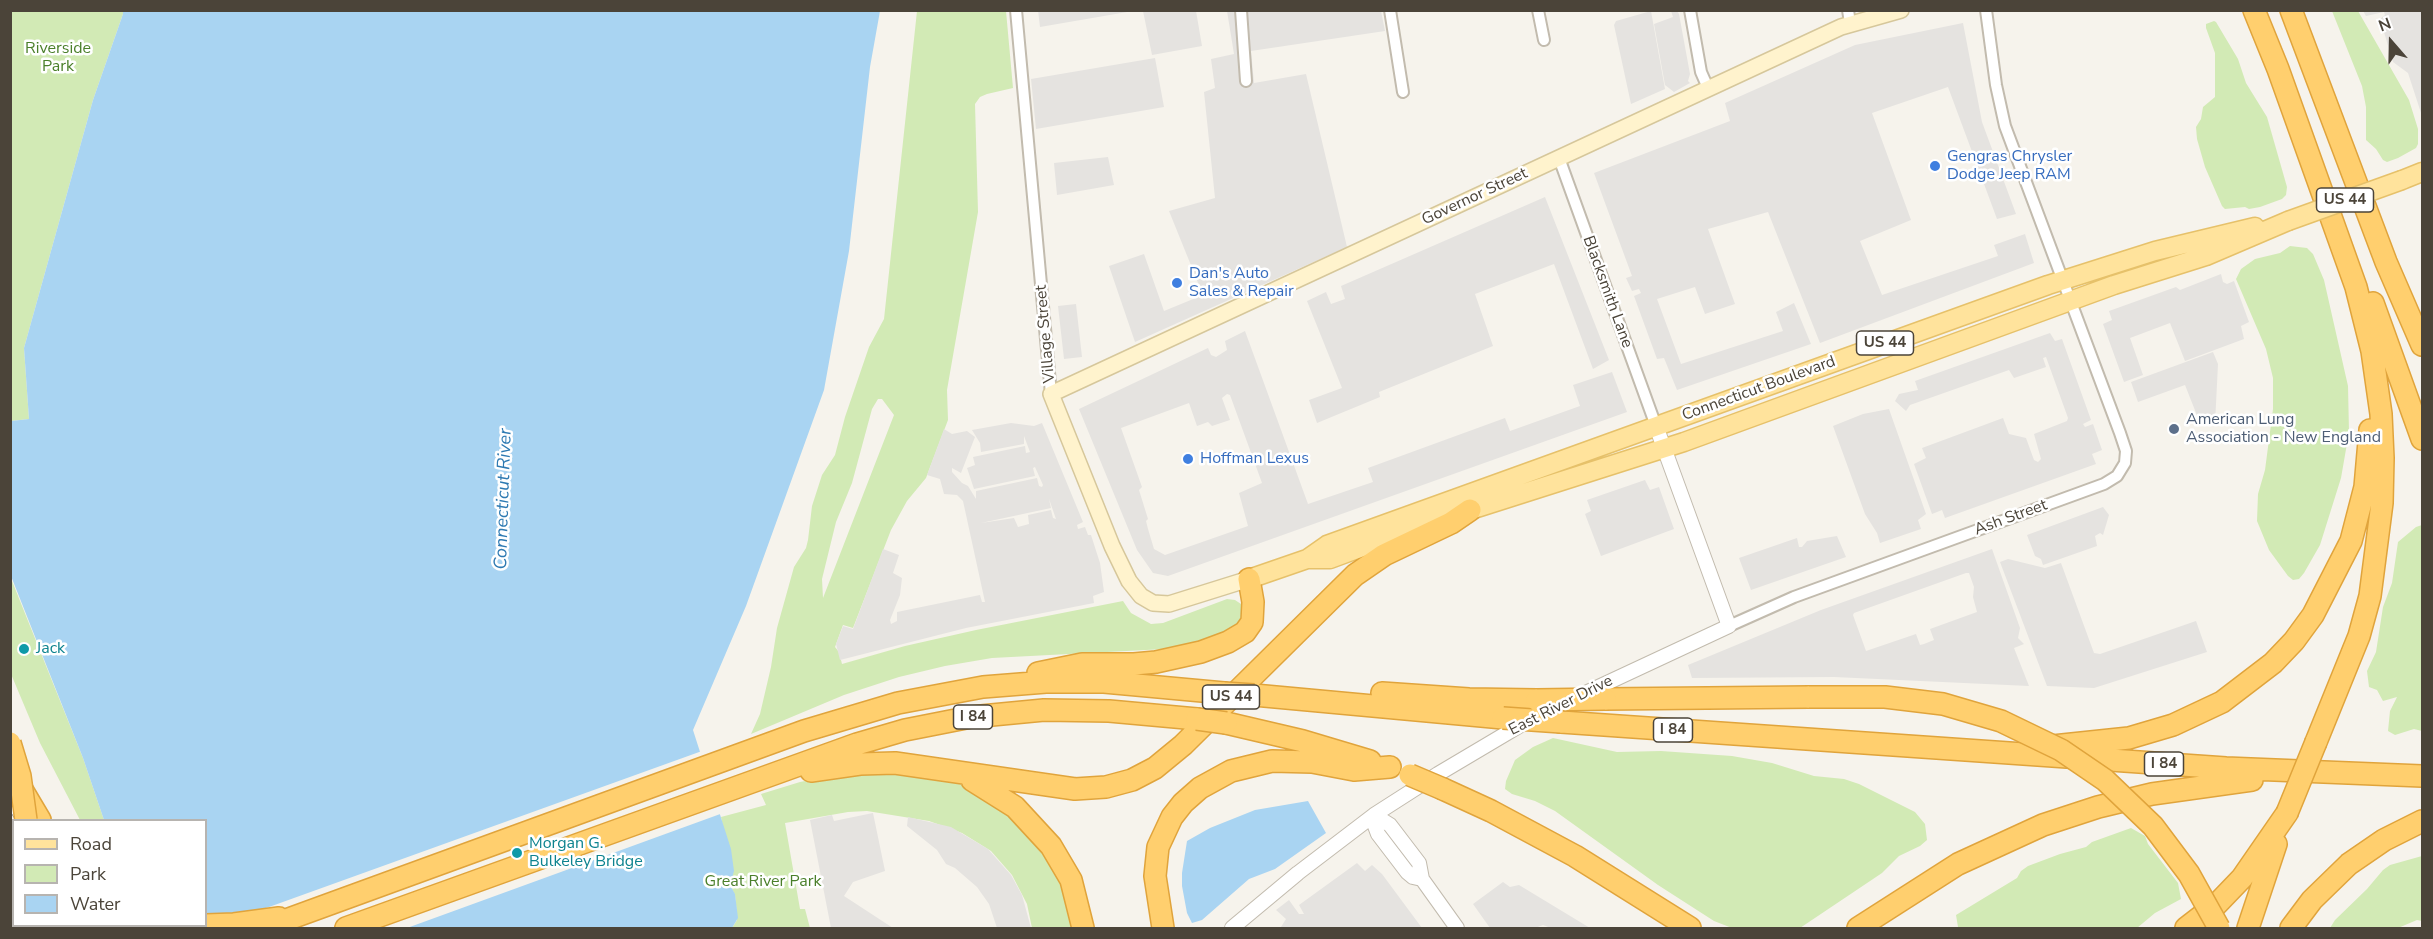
<!DOCTYPE html>
<html>
<head>
<meta charset="utf-8">
<style>
	body { margin:0 }
	#map { position:relative; width:2433px; height:939px; overflow:hidden; background:#f6f3ec; font-family:"Nunito Sans",sans-serif }
	canvas { display:block }
	.frame { position:absolute; inset:0; border:12px solid #4b4439; pointer-events:none }
	.legend { position:absolute; left:12px; top:819px; width:195px; height:108px; box-sizing:border-box; background:#fff; border:2px solid #b7b4b0; margin:0; padding:8px 10px; list-style:none; font-size:18px; color:#4b4439 }
	.legend li { display:flex; align-items:center; gap:12px; height:30px }
	.legend b { width:30px; border:2px solid #b7b4b0 }
	.north { position:absolute; left:2361px; top:12px; width:60px; height:60px; -webkit-text-stroke:4px #fff; paint-order:stroke; rotate:340deg; font-size:16px; font-weight:700; line-height:24px; text-align:center; color:#4b4439 }
	.north::after { content:''; display:block; margin:auto; width:21px; height:27px; background:#4b4439; clip-path:polygon(50% 0,100% 100%,50% 72%,0 100%) }
</style>
</head>
<body>
<div id="map">
<canvas width="2433" height="939"></canvas>
<div class="frame"></div>
<ul class="legend">
<li><b style="height:8px;background:#ffe39c"></b>Road</li>
<li><b style="height:16px;background:#d2eab5"></b>Park</li>
<li><b style="height:16px;background:#a9d4f2"></b>Water</li>
</ul>
<div class="north">N</div>
</div>
<script>
const ctx = document.querySelector('canvas').getContext('2d');
ctx.lineJoin = 'round';
function fill(path, color) { ctx.fillStyle = color; ctx.fill(path, 'evenodd'); }
const poly = rows => new Path2D(rows.map(r => 'M' + r).join(''));
function trace(path, color, width, dash) { ctx.strokeStyle = color; ctx.lineWidth = width; ctx.lineCap = dash ? 'butt' : 'round'; ctx.setLineDash(dash || []); ctx.stroke(path); }
function write(font, color, halo, rows, align = 'center') {
  ctx.font = font + ' "Nunito Sans",sans-serif'; ctx.lineWidth = 5; ctx.setLineDash([]); ctx.textBaseline = 'middle'; ctx.strokeStyle = halo; ctx.fillStyle = color; for (const [text, x, y, turn = 0] of rows) {
    ctx.save(); ctx.translate(x, y); ctx.rotate((+turn || 0) * Math.PI / 180); ctx.textAlign = isNaN(turn) ? turn : align; if (halo) ctx.strokeText(text, 0, 0); ctx.fillText(text, 0, 0); ctx.restore();
  }
}
const green = poly([
	[123,10,123,14,93,100,24,348,29,419,11,421,10,11],
	[917,11,1006,11,1013,88,987,94,980,97,975,104,978,212,947,390,948,420,926,478,907,501,891,530,853,628,843,625,835,647,839,652,842,664,905,646,976,630,1123,601,1131,613,1151,624,1163,623,1227,599,1235,600,1241,604,1242,620,1237,626,1208,640,1165,649,992,658,945,666,899,677,844,695,751,734,760,714,771,667,777,628,794,567,806,548,808,540,812,506,822,475,835,455,845,417,869,347,884,319],
	[878,399,882,399,894,415,823,598,822,579,836,522,852,483,872,409],
	[2332,11,2358,11,2409,100,2418,129,2418,144,2416,148,2398,158,2387,162,2383,160,2376,149,2366,140,2366,107,2362,86],
	[2214,21,2216,22,2238,59,2246,83,2267,117,2287,187,2286,195,2282,199,2260,207,2249,209,2245,207,2225,209,2222,206,2205,167,2197,139,2196,127,2201,119,2203,107,2215,97,2215,53,2206,28,2206,24],
	[2290,246,2307,248,2313,254,2324,280,2348,386,2349,432,2341,478,2320,545,2304,573,2299,579,2293,580,2288,576,2269,550,2257,521,2258,494,2265,470,2273,409,2273,378,2266,349,2236,279,2241,269,2255,259,2280,253],
	[2422,525,2422,731,2414,729,2395,735,2388,731,2390,711,2397,697,2383,701,2377,690,2369,687,2367,671,2376,652,2383,607,2392,583,2398,542,2416,527],
	[10,576,83,758,104,820,80,820,40,743,11,674],
	[1553,738,1617,752,1661,751,1732,756,1772,763,1814,776,1844,779,1859,784,1915,812,1925,824,1927,840,1920,846,1899,856,1882,873,1800,928,1732,928,1714,921,1658,885,1555,811,1535,801,1512,794,1505,789,1506,781,1515,760,1533,747],
	[879,772,917,774,948,780,974,789,1006,808,1056,864,1077,928,1032,928,1027,904,1012,875,991,851,962,833,929,821,867,811,848,812,785,823,800,909,805,909,810,928,732,928,737,920,736,905,735,895,730,885,733,878,721,817,766,805,761,794,800,782,841,774],
	[2131,828,2145,836,2148,844,2178,883,2181,899,2155,913,2137,928,1938,928,1958,927,1956,915,2017,878,2021,871,2028,866,2060,854,2086,847,2092,842],
	[2422,856,2422,921,2417,920,2398,928,2330,928,2335,920,2367,889,2383,870,2390,865]
]);
const parking = poly([
	[1038,10,1133,10,1133,11,1040,27],
	[1143,11,1196,11,1202,46,1152,55],
	[1227,11,1381,11,1385,31,1251,51,1254,83,1306,74,1347,247,1135,342,1109,266,1144,254,1164,311,1203,295,1169,211,1215,198,1204,92,1215,88,1211,59,1234,54],
	[1651,11,1665,89,1631,104,1614,25,1616,21],
	[1671,11,1677,11,1679,14,1690,74,1688,81,1690,83,1674,92,1665,85,1654,24,1673,17],
	[2363,11,2422,11,2422,116,2408,73,2393,62,2380,19,2385,15,2384,12,2366,16],
	[1963,23,1982,122,2016,214,1997,219,1948,87,1872,113,1911,220,1860,241,1882,295,1998,256,1994,245,2025,234,2034,263,1820,343,1768,212,1708,229,1735,304,1705,314,1695,287,1657,299,1681,364,1783,331,1776,312,1794,303,1811,344,1677,390,1664,358,1657,359,1634,296,1641,293,1639,289,1632,291,1626,278,1632,276,1594,173,1730,121,1725,103,1855,45],
	[1155,58,1164,107,1036,129,1031,79],
	[1108,157,1114,185,1057,195,1054,163],
	[1545,197,1609,360,1593,369,1554,264,1475,294,1493,346,1379,392,1380,397,1317,423,1309,400,1342,388,1307,301,1326,292,1331,304,1345,299,1341,286],
	[2221,274,2223,282,2227,284,2234,281,2249,322,2241,326,2244,339,2185,361,2170,323,2130,338,2143,375,2124,382,2103,324,2112,320,2109,311,2176,287,2180,290],
	[1076,304,1082,357,1064,359,1058,306],
	[1245,331,1308,504,1373,482,1368,468,1505,418,1510,431,1580,406,1573,385,1612,372,1627,412,1168,576,1153,573,1137,550,1079,409,1208,348,1211,355,1216,357,1227,350,1225,341],
	[1227,394,1230,395,1262,483,1239,493,1248,526,1165,555,1154,549,1148,529,1146,521,1148,519,1139,490,1142,487,1121,428,1189,403,1197,426,1208,422,1212,426,1230,420,1222,398],
	[2050,333,2055,341,2062,339,2091,420,2083,424,2085,427,2093,424,2102,450,2092,454,2096,464,1945,518,1942,510,1932,514,1914,464,1926,458,1922,448,2003,418,2009,434,2026,438,2034,460,2038,462,2041,459,2034,434,2067,421,2068,418,2046,357,2043,358,2046,367,2014,378,2009,370,1910,405,1906,411,1895,401,1899,394,1918,390,1915,381],
	[2213,352,2218,364,2215,424,2200,423,2185,385,2138,402,2131,382],
	[1889,409,1926,514,1918,520,1921,529,1880,543,1877,533,1865,514,1833,426,1863,414],
	[1011,423,1034,426,1042,423,1083,522,1077,525,1078,529,1085,527,1088,535,1091,535,1100,563,1104,592,1093,596,1094,603,966,628,840,660,836,644,843,626,853,629,883,549,899,555,893,573,902,578,900,595,890,620,891,624,897,621,897,612,980,595,982,602,985,602,963,501,957,495,944,494,940,479,927,475,944,429,952,434,967,431,975,437,961,473,952,468,952,472,962,483,968,486,976,499,976,491,1037,478,1039,486,1042,487,1043,485,1035,467,1033,468,1035,476,974,489,967,468,975,465,973,457,1025,446,1026,453,1030,452,1024,436,1024,444,981,452,980,443,972,430],
	[1049,499,1056,519,1053,518,1051,510,1028,515,1029,524,1018,527,1014,518,981,523,1051,508],
	[1645,480,1650,490,1659,487,1674,529,1601,556,1585,514,1591,511,1587,500],
	[2103,507,2109,515,2103,535,2100,533,2095,536,2097,546,2043,565,2041,559,2035,556,2027,535],
	[1837,536,1846,557,1751,590,1739,558,1797,538,1799,547,1802,547,1807,541],
	[1992,549,2020,628,2018,638,2024,644,2014,648,2029,686,1834,677,1692,678,1688,665,1821,610],
	[1966,573,1969,573,1974,587,1973,597,1977,612,1930,629,1934,640,1924,644,1920,645,1916,634,1866,651,1853,615,1854,613],
	[2008,559,2045,568,2061,563,2094,653,2100,654,2196,621,2207,652,2094,688,2047,686,2000,562],
	[873,813,885,871,853,882,844,896,893,928,831,928,810,820,832,815,834,821],
	[908,817,951,827,988,849,1011,875,1022,895,1031,928,997,928,989,904,977,887,955,868,946,864,937,850,907,826],
	[1357,863,1365,871,1372,865,1382,874,1422,928,1281,927,1286,919,1276,910,1289,900,1299,914,1304,914,1299,905],
	[1503,882,1510,887,1519,885,1590,928,1551,928,1543,925,1535,928,1490,928,1473,904]
]);
const water = poly([
	[123,11,880,11,870,67,849,251,824,390,746,606,693,730,731,849,734,871,730,885,735,894,738,918,732,928,166,928,164,926,206,926,206,820,104,820,83,758,11,576,11,421,29,419,24,348,93,100,123,14],
	[1308,801,1326,833,1275,869,1249,879,1202,920,1192,923,1187,913,1182,886,1182,873,1187,841,1210,828,1255,810]
]);
const pier = poly([
	[702,751,723,813,407,928,175,928,162,926,206,926,269,907]
]);
const minor = poly([
	[1016,10,1051,394],
	[1241,10,1246,81],
	[1390,10,1403,92],
	[1538,10,1544,40],
	[1690,10,1701,72,1708,88],
	[1848,10,1850,23],
	[1559,158,1656,426],
	[1729,626,1794,597,2104,484,2117,476,2125,463,2126,451,2120,433,2005,126,1996,85,1986,10]
]);
const tertiary = poly([
	[1579,696,1729,626,1656,426],
	[1374,815,1390,825,1419,863,1422,879,1457,928],
	[1374,815,1375,826,1378,834,1407,872,1413,877,1422,879],
	[1232,928,1298,873,1374,815,1438,774,1529,720]
]);
const secondary = poly([
	[1249,579,1169,604,1153,603,1141,596,1129,581,1112,546,1051,394,1841,27,1901,10]
]);
const primary = poly([
	[2402,180,2422,172],
	[1307,559,1327,545,2048,285,2155,251,2255,227],
	[1249,579,1307,559,1330,559,1411,529,1684,442,2114,285,2206,256,2288,221]
]);
const motorway = poly([
	[2254,10,2278,69,2356,287,2372,351,2381,414,2383,458,2382,503,2370,596,2359,636,2316,742],
	[2291,10,2386,262,2422,345],
	[2373,303,2422,439],
	[1038,673,1082,664,1134,664,1156,662,1201,652,1228,642,1245,632,1252,622,1253,602,1249,579],
	[1382,693,1469,699,1537,700],
	[1254,695,1503,718],
	[1605,699,1809,697],
	[1561,722,2226,768,2422,776],
	[1226,723,1303,741,1370,761],
	[2053,746,2129,738,2173,725,2222,702,2273,663,2294,641,2313,615,2351,541,2365,487,2370,430],
	[811,771,860,764,895,763,1075,789,1106,787,1132,780,1155,768,1183,745,1355,575,1384,555,1451,523,1470,510],
	[972,780,1015,807,1051,846,1071,880,1083,928],
	[21,788,40,820],
	[1443,789,1491,811,1575,856,1690,928],
	[10,875,14,881],
	[10,911,14,916],
	[206,925,234,924,279,918],
	[40,926,42,928],
	[264,928,804,731,898,703,983,687,1046,682,1104,682,1224,693],
	[346,928,857,744,905,730,971,717,1044,710,1109,711,1197,719],
	[1163,928,1155,876,1158,847,1172,817,1183,803,1200,788,1231,771,1272,761,1312,762,1354,770,1390,767],
	[1858,928,1958,864,2043,825,2098,807,2152,794,2252,780],
	[2186,928,2217,904,2242,878,2287,813],
	[2248,928,2276,844],
	[2291,928,2312,900,2349,864,2384,840,2422,821]
]);
const rail = poly([
	[10,807,19,820],
	[82,926,84,928]
]);
const primaryBridge = poly([
	[2288,221,2402,180]
]);
const motorwayBridge = poly([
	[1224,693,1254,695],
	[1809,697,1885,697,1943,704,2001,721,2061,750,2105,780,2153,826,2189,874,2219,928],
	[1537,700,1605,699],
	[1503,718,1561,722],
	[1197,719,1226,723],
	[10,743,20,776,26,820],
	[1410,775,1443,789],
	[2287,813,2316,742]
]);
const markers = [
	[1935,166,6,"#3f7fe0"],
	[1177,283,6,"#3f7fe0"],
	[2174,429,6,"#5c6f8a"],
	[1188,459,6,"#3f7fe0"],
	[24,649,6,"#0f9aa8"],
	[517,853,6,"#0f9aa8"]
];
const shields = [
	[2345,200,57],
	[1885,343,57],
	[1231,697,57],
	[973,717,39],
	[1673,730,39],
	[2164,764,39]
];
const shieldNames = [
	["US 44",2345,200],
	["US 44",1885,343],
	["US 44",1231,697],
	["I 84",973,717],
	["I 84",1673,730],
	["I 84",2164,764]
];
const parkNames = [
	["Riverside",58,49],
	["Park",58,67],
	["Great River Park",763,882]
];
const shopNames = [
	["Gengras Chrysler",1947,157],
	["Dodge Jeep RAM",1947,175],
	["Dan's Auto",1189,274],
	["Sales & Repair",1189,292],
	["Hoffman Lexus",1200,459]
];
const streetNames = [
	["Governor Street",1475,197,-25],
	["Blacksmith Lane",1607,292,70],
	["Village Street",1046,334,-95],
	["Connecticut Boulevard",1759,389,-20],
	["Ash Street",2011,518,-20],
	["East River Drive",1561,706,-27]
];
const serviceNames = [
	["American Lung",2186,420],
	["Association - New England",2186,438]
];
const cultureNames = [
	["Jack",36,649],
	["Morgan G.",529,844],
	["Bulkeley Bridge",529,862]
];
const waterNames = [
	["Connecticut River",504,499,-88]
];
fill(green, '#d2eab5');
fill(parking, '#e5e3e0');
fill(water, '#a9d4f2');
fill(pier, '#f6f3ec');
trace(minor, '#c2bbae', 14);
trace(tertiary, '#c2bbae', 16);
trace(secondary, '#d6c79b', 18);
trace(primary, '#e6c16a', 21);
trace(motorway, '#e0a43c', 24);
trace(minor, '#fff', 10);
trace(tertiary, '#fff', 14);
trace(secondary, '#fff3cd', 15);
trace(primary, '#ffe39c', 18);
trace(motorway, '#ffcf6e', 21);
trace(rail, '#9a9a9a', 6);
trace(rail, '#fff', 4, [11]);
trace(primaryBridge, '#e6c16a', 21, []);
trace(motorwayBridge, '#e0a43c', 24, []);
trace(primaryBridge, '#ffe39c', 18);
trace(motorwayBridge, '#ffcf6e', 21);
for (const [x, y, r, color] of markers) { const dot = new Path2D(); dot.arc(x, y, r, 0, 2 * Math.PI); ctx.fillStyle = color; ctx.fill(dot); trace(dot, '#fff', 2); }
for (const [x, y, w] of shields) { const box = new Path2D(); box.roundRect(x - w / 2, y - 12, w, 24, 4.5); ctx.fillStyle = '#fff'; ctx.fill(box); trace(box, '#4b4439', 1.5); }
write('bold 15px', '#4b4439', null, shieldNames);
write('16px', '#4a7f2a', '#fff', parkNames);
write('16px', '#366cbe', '#fff', shopNames, 'left');
write('16px', '#4b4439', '#fff', streetNames);
write('16px', '#4e5e75', '#fff', serviceNames, 'left');
write('16px', '#0d838f', '#fff', cultureNames, 'left');
write('italic 18px', '#2e7ab2', '#fff', waterNames);
</script>
</body>
</html>
